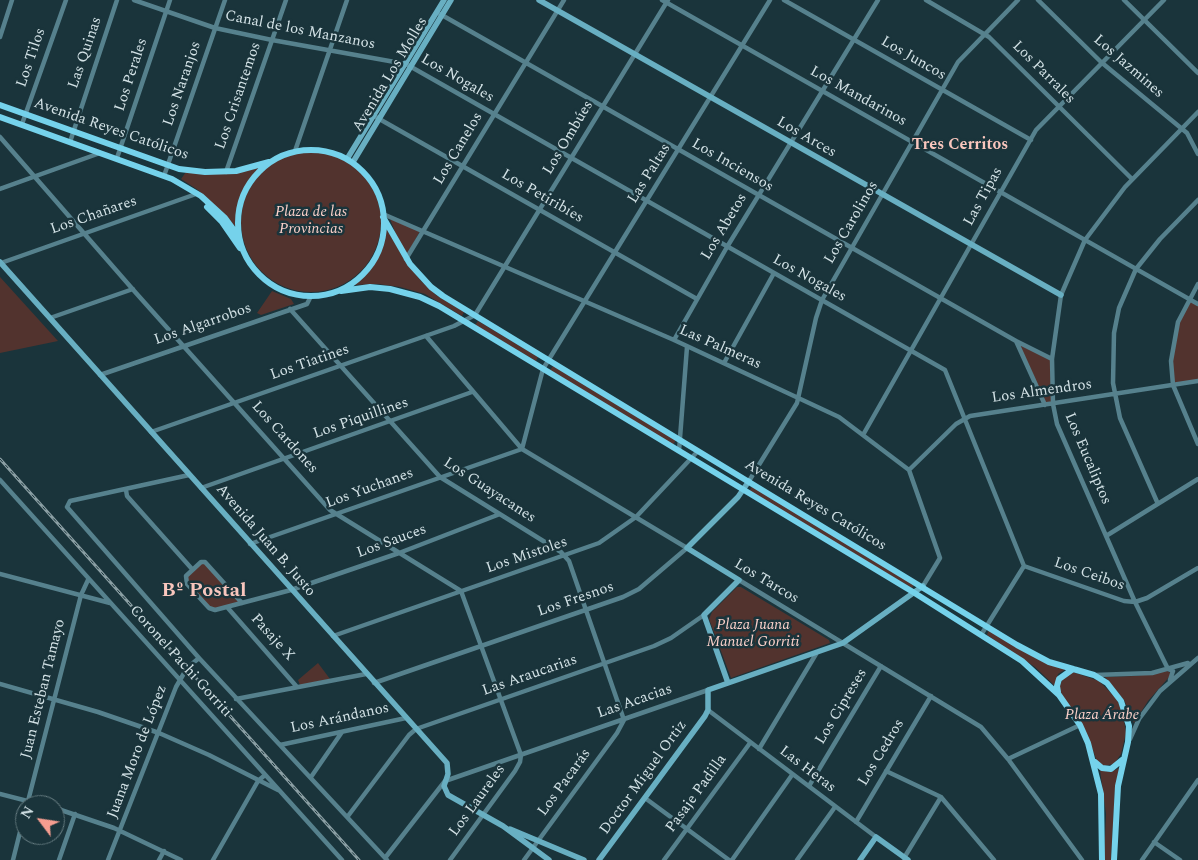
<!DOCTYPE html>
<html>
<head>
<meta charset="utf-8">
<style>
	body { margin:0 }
	#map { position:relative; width:1198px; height:860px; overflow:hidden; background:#1a343b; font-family:Spectral,serif }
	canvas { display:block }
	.north { position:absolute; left:15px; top:795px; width:50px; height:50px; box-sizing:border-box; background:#1a343b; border:1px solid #647a7f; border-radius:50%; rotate:301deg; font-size:14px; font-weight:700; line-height:20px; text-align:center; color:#d3e2e6 }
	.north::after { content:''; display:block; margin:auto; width:18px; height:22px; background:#f59d90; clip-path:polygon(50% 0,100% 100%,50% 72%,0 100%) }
</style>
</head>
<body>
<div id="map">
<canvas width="1198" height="860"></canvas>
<div class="north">N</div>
</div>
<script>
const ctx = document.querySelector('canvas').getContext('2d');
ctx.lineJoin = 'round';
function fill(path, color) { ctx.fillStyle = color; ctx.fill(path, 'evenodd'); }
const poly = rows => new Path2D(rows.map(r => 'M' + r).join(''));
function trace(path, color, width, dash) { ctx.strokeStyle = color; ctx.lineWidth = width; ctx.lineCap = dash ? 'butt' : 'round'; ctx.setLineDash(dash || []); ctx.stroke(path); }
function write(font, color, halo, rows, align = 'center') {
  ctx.font = font + ' Spectral,serif'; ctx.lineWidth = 5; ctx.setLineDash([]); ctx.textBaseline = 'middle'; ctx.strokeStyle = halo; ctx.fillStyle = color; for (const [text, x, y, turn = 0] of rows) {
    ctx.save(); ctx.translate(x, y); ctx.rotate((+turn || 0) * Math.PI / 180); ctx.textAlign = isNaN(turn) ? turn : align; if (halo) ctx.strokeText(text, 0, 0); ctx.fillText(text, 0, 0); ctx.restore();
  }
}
const green = poly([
	'241 222a70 70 0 1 1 140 0a70 70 0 1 1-140 0Z',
	[262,167,249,181,242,195,238,210,238,229,198,190,181,179,186,172,238,173],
	[390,219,420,231,408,253,406,253,397,237],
	[385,226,404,259,421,281,436,295,464,312,462,316,425,294,400,287,378,284,353,285,377,257,383,241],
	[0,277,58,341,0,353],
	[272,291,291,299,294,304,261,315,257,313],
	[1188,299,1198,304,1198,381,1173,385,1171,375,1175,334],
	[478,321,538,357,536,361,475,325],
	[1016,341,1052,359,1053,404,1045,405],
	[553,366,676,440,673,445,550,370],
	[752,486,915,583,912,588,749,492],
	[203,561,242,603,212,610,188,585,186,576],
	[737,587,741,587,829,640,830,643,731,678,709,619,712,612],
	[989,629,1066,669,1058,674,1055,686,1035,667,987,635],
	[318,663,330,679,300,685,298,680],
	[1167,671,1171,673,1170,676,1148,701,1134,723,1124,700,1105,677,1135,676],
	[1073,672,1099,681,1115,697,1122,709,1126,733,1121,754,1114,764,1103,766,1097,762,1088,736,1061,693,1059,688,1063,678],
	[1119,768,1115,789,1111,860,1104,860,1106,814,1100,770,1111,772]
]);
const street = poly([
	[134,0,215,28,272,40,406,64,945,370,1024,566,981,635],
	[662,0,1198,304],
	[784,0,1031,140],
	[926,0,989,37,1132,179],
	[1038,0,1101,62,1187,133,1198,154],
	[1124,0,1198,73],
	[440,14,1016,341,1045,405],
	[0,37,12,0],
	[374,116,697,299],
	[22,124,66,0],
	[0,137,136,293,330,510,461,591,521,755,520,762,515,771,450,860],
	[70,142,117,0],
	[295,151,347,0],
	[117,158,170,0],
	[226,172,286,0],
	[164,176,225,0],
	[0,189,100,153],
	[383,214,674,340,839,417,909,470,940,558,923,586],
	[406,259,564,0],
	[1,263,196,194],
	[1198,284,1178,322,1171,361,1173,385,1198,444],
	[290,309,440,477,561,552,569,561,624,720,617,733,524,860],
	[50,318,133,289],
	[674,340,727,247,878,0],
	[1016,341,1052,359],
	[724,363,774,273],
	[100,375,307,304,311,296],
	[151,432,454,326,475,315,668,0],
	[863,435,1036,130,1164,0],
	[679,451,687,347],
	[909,470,956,424,970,416,1198,381],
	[189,475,70,501,67,507,199,658,387,860],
	[0,480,342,860],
	[749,481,797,403,816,318,822,300,958,62,1018,0],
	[201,488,472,392],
	[126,490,127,496,192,569],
	[1158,504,1120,418,1113,383,1114,333,1119,308,1136,269,1160,239,1198,200],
	[1106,536,1198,479],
	[250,544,522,449,543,369,770,0],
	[1024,566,1124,601,1135,602,1147,598,1198,568],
	[0,574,110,603],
	[739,580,981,727,1008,759,1082,860],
	[242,603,205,562,201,562,186,576,187,584,209,608,215,610,291,590,399,553,500,514],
	[227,607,297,687],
	[333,636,599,543,636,517,698,451],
	[1095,675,1152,673,1188,663],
	[1170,680,1173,671,1168,669,1135,602,1057,424,1053,404,1052,359,1061,295,1085,240,1125,187,1198,112],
	[374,683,623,597,639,589,687,548,522,449,426,336],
	[0,684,98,712,159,733,209,755,278,790],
	[236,699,366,674],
	[708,710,876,837],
	[1130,739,1139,719,1160,691,1198,658],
	[280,745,406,718],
	[759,749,816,654],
	[1008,759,1080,725],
	[886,771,941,797,994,860],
	[311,777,342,732],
	[809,786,881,666],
	[0,794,43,805],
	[645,798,729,860],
	[27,805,81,595,88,580],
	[55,808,114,828,181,860],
	[348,816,409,735,416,729,654,646,671,638,704,615],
	[856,822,931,696],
	[1154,842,1180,860],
	[385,858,445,781,708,690],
	[904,858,941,797],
	[13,860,25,812],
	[59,860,75,814],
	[108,860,176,687,187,668,199,658],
	[159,860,164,851],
	[213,860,258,781,265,775],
	[664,860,750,743],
	[732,860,792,775],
	[797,860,835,807],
	[1142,860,1198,780]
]);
const secondary = poly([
	[539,0,1061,295],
	[347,159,444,0],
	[353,162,451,0],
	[0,262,447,763,448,774,444,786,448,795,503,826,549,860],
	[728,683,704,615,739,580,687,548,738,497,749,481],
	[510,829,584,860],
	[599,860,705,716,708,710,708,690,843,643,923,586],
	[860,860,876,837,908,860]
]);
const primary = poly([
	[0,105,179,169,205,172,236,171,269,162],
	[0,117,172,179,201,196,225,218,239,237],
	'238 223a73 73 0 1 1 146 0a73 73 0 1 1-146 0Z',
	[207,207,222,222,240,248],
	[383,217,410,264,431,287,443,296,1017,645,1049,662,1094,675,1107,683,1121,701,1129,726,1128,742,1118,786,1114,860],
	[341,291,370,287,390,289,420,297,439,306,913,592,1022,661,1059,695,1080,725,1088,743,1101,794,1102,860],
	[1058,692,1057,686,1059,679,1073,669],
	[1095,762,1102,768,1111,769,1122,760]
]);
const rail = poly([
	[0,459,359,860]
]);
const streetNames = [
	["Canal de los Manzanos",300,31,11],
	["Las Quinas",86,53,-71],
	["Los Tilos",32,58,-71],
	["Los Juncos",913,59,30],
	["Los Jazmines",1128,67,41],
	["Los Parrales",1043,73,45],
	["Los Perales",132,75,-72],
	["Avenida Los Molles",391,75,-59],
	["Los Nogales",457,79,30],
	["Los Naranjos",183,84,-71],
	["Los Crisantemos",239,96,-71],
	["Los Mandarinos",858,97,29],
	["Avenida Reyes Católicos",111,130,19],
	["Los Ombúes",569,138,-59],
	["Los Arces",806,138,30],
	["Los Canelos",459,149,-59],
	["Los Inciensos",732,166,30],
	["Las Paltas",650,174,-58],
	["Los Petiribíes",542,197,30],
	["Las Tipas",984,197,-61],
	["Los Chañares",94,216,-19],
	["Los Carolinos",852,223,-60],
	["Los Abetos",725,227,-59],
	["Los Nogales",809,279,29],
	["Los Algarrobos",203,325,-19],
	["Las Palmeras",720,348,24],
	["Los Tiatines",310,363,-19],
	["Los Almendros",1042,392,-8],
	["Los Piquillines",361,419,-19],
	["Los Cardones",284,438,48],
	["Los Eucaliptos",1087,459,67],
	["Los Yuchanes",370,489,-20],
	["Los Guayacanes",489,491,33],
	["Avenida Reyes Católicos",815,506,31],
	["Avenida Juan B. Justo",265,541,49],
	["Los Sauces",392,542,-20],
	["Los Mistoles",527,556,-19],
	["Los Ceibos",1089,575,19],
	["Los Tarcos",766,582,31],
	["Los Fresnos",576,600,-19],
	["Pasaje X",272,638,48],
	["Coronel Pachi Gorriti",180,662,48],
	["Las Araucarias",530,676,-19],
	["Juan Esteban Tamayo",44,689,-76],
	["Las Acacias",635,702,-19],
	["Los Cipreses",842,707,-59],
	["Los Arándanos",340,719,-12],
	["Juana Moro de López",138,752,-69],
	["Los Cedros",882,753,-59],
	["Las Heras",807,770,37],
	["Doctor Miguel Ortiz",644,778,-54],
	["Los Pacarás",565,783,-54],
	["Pasaje Padilla",697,794,-54],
	["Los Laureles",478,801,-54]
];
const parkNames = [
	["Plaza de las",311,213],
	["Provincias",311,230],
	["Plaza Juana",753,626],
	["Manuel Gorriti",753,643],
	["Plaza Árabe",1102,716]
];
const neighbourhoodNames = [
	["Tres Cerritos",960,146]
];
const districtNames = [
	["Bº Postal",204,592]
];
fill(green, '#52332e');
trace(street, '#56818d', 4.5);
trace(secondary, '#68afc2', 5.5);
trace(primary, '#75d2eb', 6);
trace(rail, '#8b9fa4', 3);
trace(rail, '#1a343b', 1, [4]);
write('15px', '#d3e2e6', '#1a343b', streetNames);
write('italic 15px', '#fbd0c9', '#1a343b', parkNames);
write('bold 16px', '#f9c6bd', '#1a343b', neighbourhoodNames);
write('bold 20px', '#f9c6bd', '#1a343b', districtNames);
</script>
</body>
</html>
